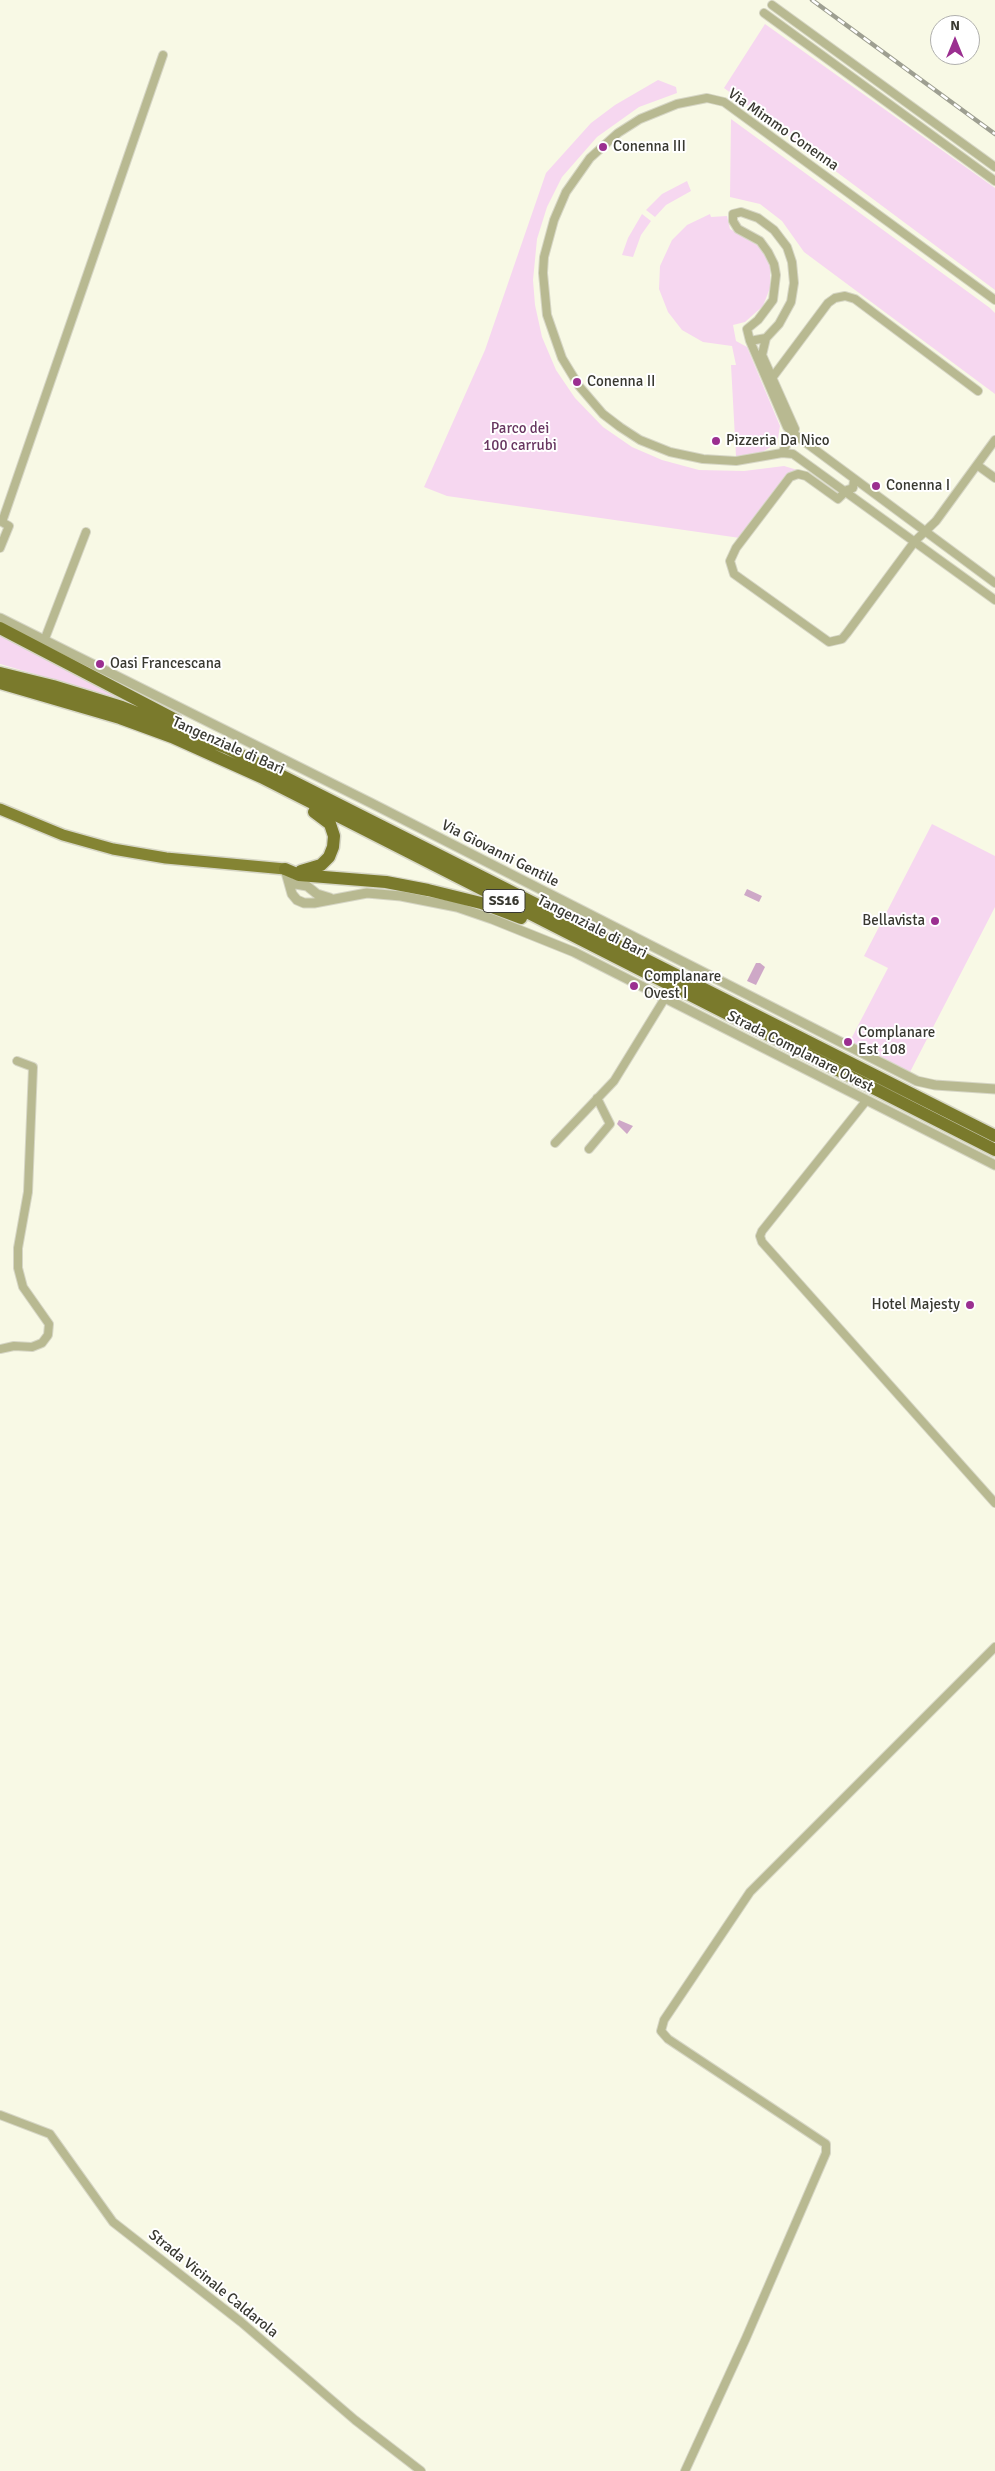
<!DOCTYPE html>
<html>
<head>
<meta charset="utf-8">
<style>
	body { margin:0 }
	#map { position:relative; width:995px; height:2471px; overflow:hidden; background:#f8f9e5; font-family:Signika,sans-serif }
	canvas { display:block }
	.north { position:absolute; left:930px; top:15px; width:50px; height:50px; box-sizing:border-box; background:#fff; border:1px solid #b0b0ad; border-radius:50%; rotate:0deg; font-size:14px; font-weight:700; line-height:20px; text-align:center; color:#393931 }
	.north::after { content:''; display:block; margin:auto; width:18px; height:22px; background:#9b2f90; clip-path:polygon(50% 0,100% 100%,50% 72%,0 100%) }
</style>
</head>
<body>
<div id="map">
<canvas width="995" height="2471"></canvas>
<div class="north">N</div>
</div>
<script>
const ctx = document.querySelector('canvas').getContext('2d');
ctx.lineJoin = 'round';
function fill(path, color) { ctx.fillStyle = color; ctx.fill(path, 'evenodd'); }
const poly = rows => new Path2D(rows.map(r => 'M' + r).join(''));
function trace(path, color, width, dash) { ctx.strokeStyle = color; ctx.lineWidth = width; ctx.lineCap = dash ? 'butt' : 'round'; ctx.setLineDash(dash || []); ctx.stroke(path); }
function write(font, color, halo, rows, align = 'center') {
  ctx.font = font + ' Signika,sans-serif'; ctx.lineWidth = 4; ctx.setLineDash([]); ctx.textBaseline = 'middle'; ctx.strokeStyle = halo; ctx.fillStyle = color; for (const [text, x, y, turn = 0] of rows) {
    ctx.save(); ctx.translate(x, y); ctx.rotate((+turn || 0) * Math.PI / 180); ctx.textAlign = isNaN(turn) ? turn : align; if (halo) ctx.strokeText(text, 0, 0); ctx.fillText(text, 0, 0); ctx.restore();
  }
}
const green = poly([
	[765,24,995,188,995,290,724,88],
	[658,80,676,87,677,93,639,107,597,137,562,177,547,207,537,239,533,280,535,305,542,337,556,370,575,398,603,427,632,447,662,460,699,470,744,471,784,466,801,471,790,472,786,475,740,538,447,496,424,487,485,350,546,173,591,123,615,105],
	[731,119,990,308,995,313,995,394,804,252,782,221,760,204,730,197],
	[687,181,691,191,666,205,655,217,646,210,662,194],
	[642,214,651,221,641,235,633,257,622,255,628,238],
	[710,214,711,217,727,216,730,229,757,245,766,256,770,266,770,288,763,306,745,322,733,325,736,341,747,347,780,426,778,438,775,444,761,453,750,455,736,456,731,365,736,365,732,346,703,342,682,330,668,312,659,289,660,266,672,240,687,225],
	[0,634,135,703,0,664],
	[932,824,995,856,995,907,910,1072,850,1041,888,968,864,956]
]);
const water = poly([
	[747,889,762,896,759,902,744,895],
	[756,963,760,963,765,967,756,985,747,981],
	[619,1120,633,1126,627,1134,617,1124]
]);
const minor = poly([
	[772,5,995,167],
	[764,13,995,181],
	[766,338,750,341,747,329,758,320,773,300,776,275,774,264,768,252,760,241,738,229,733,221,733,214,741,212,758,218,774,230,787,247,792,262,794,283,791,302,779,324,766,338,762,355,795,429,782,453,736,461,703,459,670,452,640,440,620,427,603,414,579,386,562,358,547,315,543,273,544,257,554,220,566,192,590,158,618,133,640,119,677,104,707,98,724,102,995,300],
	[750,341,787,427,794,434,995,583],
	[772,378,828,303,835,298,845,296,855,299,978,391],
	[782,453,793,454,995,600],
	[977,465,995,478],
	[854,480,853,488,847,490,838,499,806,476,798,474,790,477,736,548,730,561,734,574,829,642,842,639,847,633,915,541,936,521,995,440],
	[0,521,9,526,0,548],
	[2,522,163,55],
	[44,641,86,532],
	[866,1101,762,1231,760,1236,762,1242,995,1503],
	[555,1143,614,1081,665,998],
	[589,1149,610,1124,597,1098],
	[0,1349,14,1346,32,1347,42,1343,48,1335,49,1324,23,1287,18,1268,18,1248,28,1192,33,1067,17,1061],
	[0,2115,50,2134,113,2222,241,2322,355,2420,421,2471],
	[685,2471,746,2338,826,2153,826,2144,668,2039,661,2031,664,2020,750,1892,995,1647]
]);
const tertiary = poly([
	[0,618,371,803,917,1081,935,1085,995,1089],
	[285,869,292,894,297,900,304,903,314,903,367,893,401,896,457,907,492,919,574,952,995,1165],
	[290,883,307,886,317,894,330,898]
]);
const primary = poly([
	[0,809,63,835,113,849,166,858,285,869]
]);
const trunk = poly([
	[0,628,176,720],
	[0,673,53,686,122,707,227,748,995,1136],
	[0,683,120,718,172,737,261,777,995,1150],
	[285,869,299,875,386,882,428,890,481,903,521,918],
	[301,871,321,865,329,857,333,847,334,836,330,824,314,812]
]);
const rail = poly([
	[812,0,995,134]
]);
const markers = [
	[603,147,5,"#9b2f90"],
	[577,382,5,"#9b2f90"],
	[716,441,5,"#9b2f90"],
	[876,486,5,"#9b2f90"],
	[100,664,5,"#9b2f90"],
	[935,921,5,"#9b2f90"],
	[634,986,5,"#9b2f90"],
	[848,1042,5,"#9b2f90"],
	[970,1305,5,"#9b2f90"]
];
const shields = [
	[504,901,42]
];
const shieldNames = [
	["SS16",504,901]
];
const streetNames = [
	["Via Mimmo Conenna",783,130,35],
	["Tangenziale di Bari",228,746,24],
	["Via Giovanni Gentile",500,854,27],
	["Tangenziale di Bari",592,927,27],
	["Strada Complanare Ovest",800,1052,27],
	["Strada Vicinale Caldarola",213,2284,39]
];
const poiNames = [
	["Conenna III",613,147],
	["Conenna II",587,382],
	["Pizzeria Da Nico",726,441],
	["Conenna I",886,486],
	["Oasi Francescana",110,664],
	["Bellavista",925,921,"right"],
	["Complanare",644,977],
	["Ovest I",644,994],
	["Complanare",858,1033],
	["Est 108",858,1050],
	["Hotel Majesty",960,1305,"right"]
];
const parkNames = [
	["Parco dei",520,429],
	["100 carrubi",520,446]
];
fill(green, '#f6d7f0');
fill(water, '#cea8c7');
trace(minor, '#d6d6c5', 10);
trace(tertiary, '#d6d6c5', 11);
trace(primary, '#d6d6c5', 14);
trace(trunk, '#d6d6c5', 15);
trace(minor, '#b8b991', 8);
trace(tertiary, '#b8b991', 9);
trace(primary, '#848433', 11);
trace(trunk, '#7a7a2c', 12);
trace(rail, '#9e9f91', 4.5);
trace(rail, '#fff', 2.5, [8]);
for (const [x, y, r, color] of markers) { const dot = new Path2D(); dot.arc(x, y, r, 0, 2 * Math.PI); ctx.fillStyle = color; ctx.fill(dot); trace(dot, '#fff', 2); }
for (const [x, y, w] of shields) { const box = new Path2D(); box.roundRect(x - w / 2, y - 11.5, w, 23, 4); ctx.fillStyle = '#fff'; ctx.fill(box); trace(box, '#393931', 1); }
write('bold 14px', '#393931', null, shieldNames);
write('15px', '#393931', '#fff', streetNames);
write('15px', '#393931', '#fff', poiNames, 'left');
write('15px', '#683761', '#fff', parkNames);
</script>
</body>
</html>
